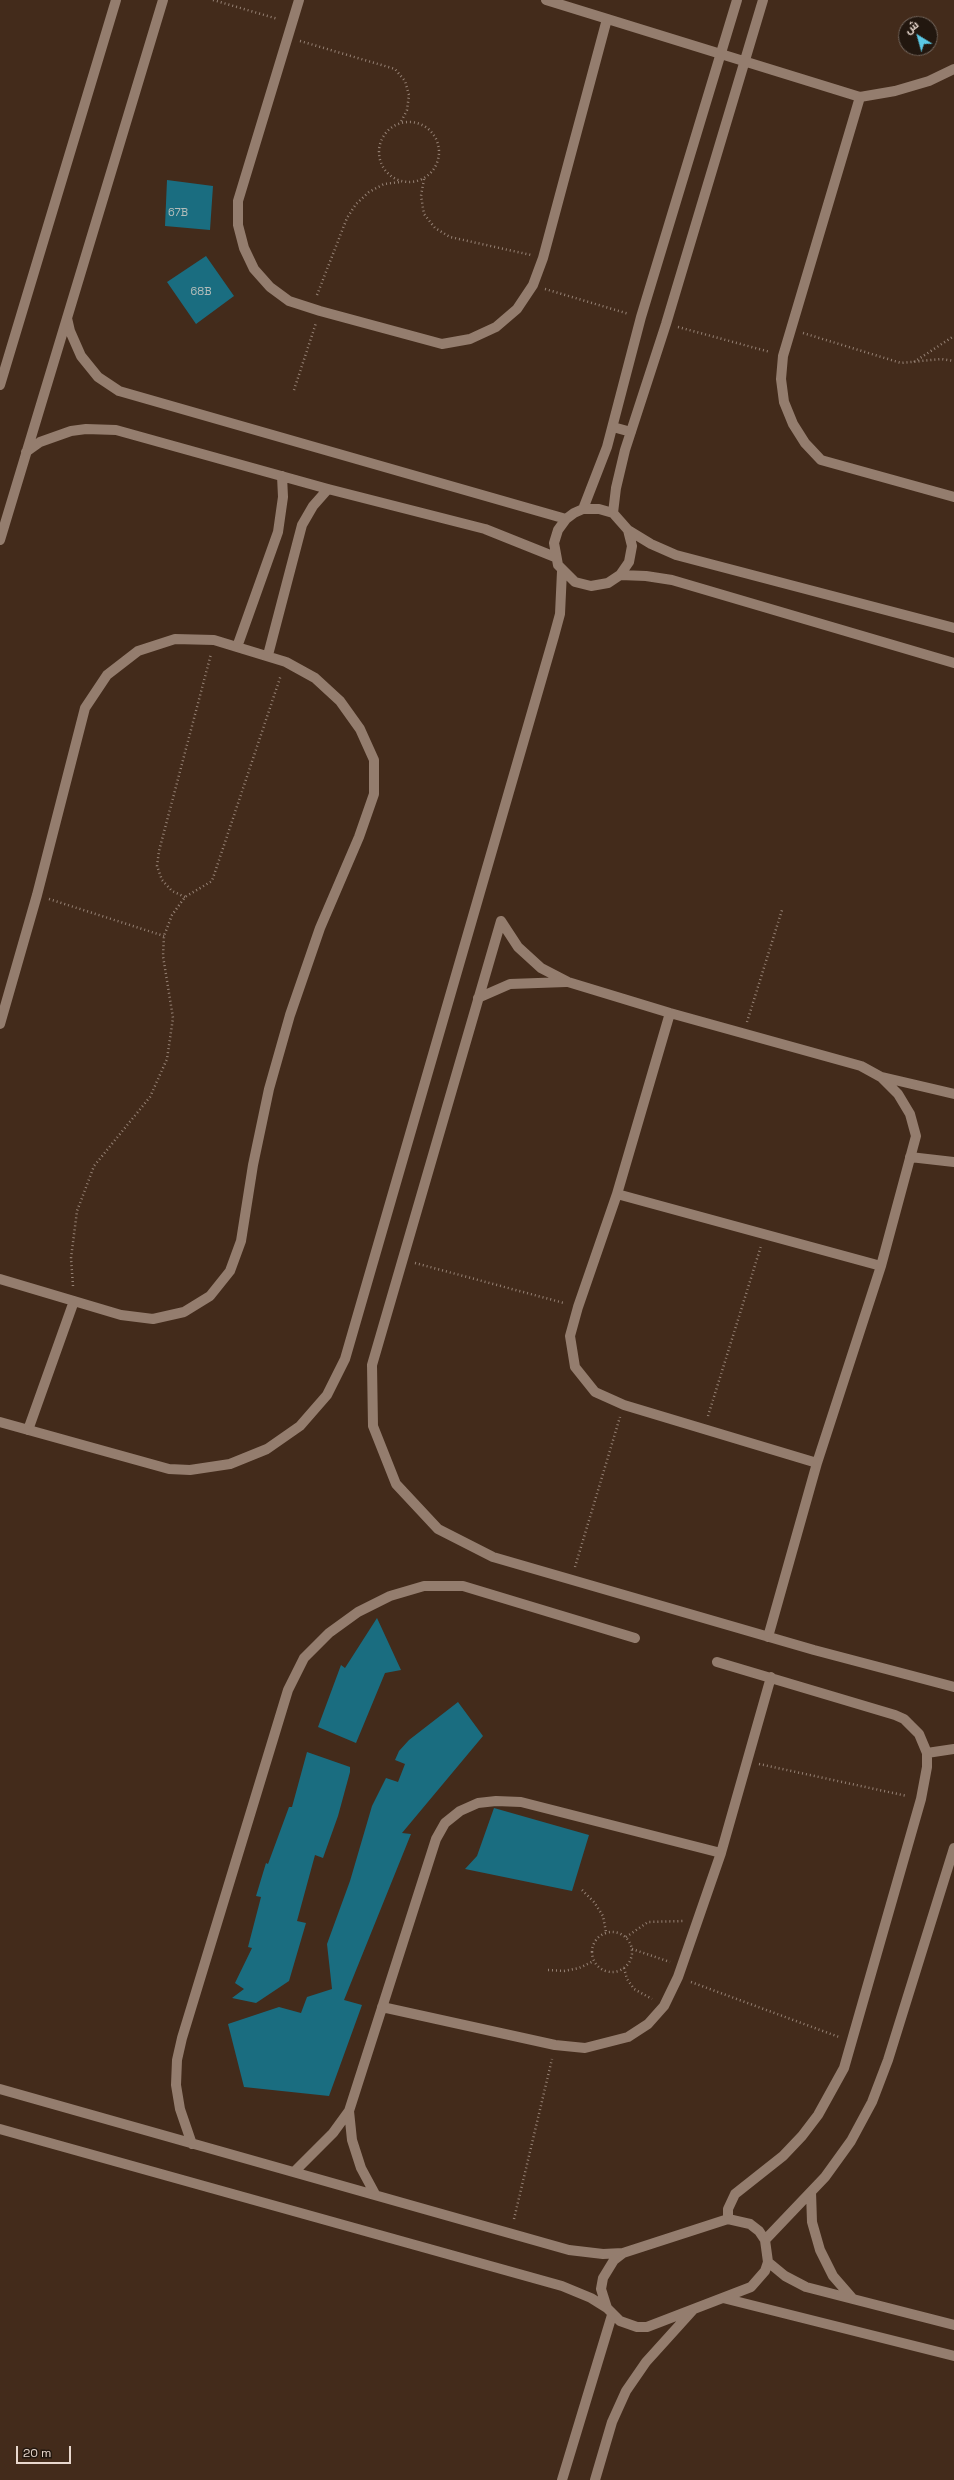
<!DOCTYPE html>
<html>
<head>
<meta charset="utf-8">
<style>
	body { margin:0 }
	#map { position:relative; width:954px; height:2480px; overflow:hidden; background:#432b1b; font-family:"Space Grotesk",Cairo,sans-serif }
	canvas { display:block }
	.north { position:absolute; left:898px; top:16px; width:40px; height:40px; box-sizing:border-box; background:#22170f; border:1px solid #71645b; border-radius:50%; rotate:323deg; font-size:11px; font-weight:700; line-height:16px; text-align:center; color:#e8d8ce }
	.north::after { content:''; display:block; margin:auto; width:14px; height:18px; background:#5ac8e5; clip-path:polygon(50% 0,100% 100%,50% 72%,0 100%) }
	.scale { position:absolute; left:16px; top:2446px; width:55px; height:18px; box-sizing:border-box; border:2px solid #e8d8ce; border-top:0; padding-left:5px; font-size:12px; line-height:14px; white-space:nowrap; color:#e8d8ce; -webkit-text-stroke:3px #22170f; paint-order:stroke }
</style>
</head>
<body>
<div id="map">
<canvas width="954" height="2480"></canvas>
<div class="north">ش</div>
<div class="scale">20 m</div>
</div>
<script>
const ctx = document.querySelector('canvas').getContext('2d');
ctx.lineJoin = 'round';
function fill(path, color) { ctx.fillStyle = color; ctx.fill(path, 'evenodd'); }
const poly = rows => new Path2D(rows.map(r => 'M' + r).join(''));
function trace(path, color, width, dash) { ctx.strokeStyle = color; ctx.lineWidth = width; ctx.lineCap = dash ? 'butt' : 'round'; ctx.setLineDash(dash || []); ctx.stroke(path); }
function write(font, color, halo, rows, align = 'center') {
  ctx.font = font + ' "Space Grotesk",sans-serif'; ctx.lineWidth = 3; ctx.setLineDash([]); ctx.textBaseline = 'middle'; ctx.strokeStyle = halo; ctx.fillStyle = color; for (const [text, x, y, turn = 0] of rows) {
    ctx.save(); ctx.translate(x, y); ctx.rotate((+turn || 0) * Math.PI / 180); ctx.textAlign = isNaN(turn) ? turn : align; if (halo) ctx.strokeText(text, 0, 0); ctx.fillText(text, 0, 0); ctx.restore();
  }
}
const building = poly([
	[167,180,213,186,210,230,165,226],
	[206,256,234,296,196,324,167,282],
	[377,1618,401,1670,385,1673,356,1743,318,1727,341,1665,345,1668],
	[458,1702,483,1736,402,1833,411,1834,344,2000,362,2005,329,2096,244,2087,228,2024,279,2007,301,2013,307,1997,332,1989,327,1944,350,1881,372,1806,386,1778,398,1782,405,1764,395,1760,399,1751,409,1740],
	[307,1752,350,1767,350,1772,338,1816,323,1858,315,1855,297,1921,306,1923,289,1981,256,2003,232,1998,244,1989,235,1983,252,1948,248,1947,261,1897,256,1896,266,1863,268,1864,289,1807,292,1807],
	[494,1808,589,1835,572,1891,465,1869,477,1856]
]);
const path = poly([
	[213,0,278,19],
	[300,41,395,69,405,81,409,95,407,110,400,124],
	'379 152a30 30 0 1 1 60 0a30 30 0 1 1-60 0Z',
	[424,179,421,196,424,214,435,228,450,237,531,255],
	[545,289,629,314],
	[317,295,347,218,356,204,369,192,384,184,400,182],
	[678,327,770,352],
	[803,333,901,363,941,359,954,361],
	[914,362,954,336],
	[294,390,316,323],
	[185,897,172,891,162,880,157,866,159,851,211,654],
	[49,899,164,936],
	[747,1022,782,910],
	[415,1263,564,1303],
	[73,1286,71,1258,77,1211,94,1166,150,1097,167,1059,173,1018,163,956,164,936,172,915,185,897,212,881,281,675],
	[708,1416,761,1246],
	[575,1567,620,1417],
	[759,1764,907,1796],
	[582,1890,594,1902,603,1916,606,1932],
	'592 1952a20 20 0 1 1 40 0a20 20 0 1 1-40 0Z',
	[626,1937,648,1922,683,1921],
	[632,1949,670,1962],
	[624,1968,627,1979,634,1989,652,1999],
	[548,1970,564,1971,579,1968,594,1961],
	[691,1982,839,2037],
	[514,2219,552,2059]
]);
const minor = poly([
	[299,0,238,201,238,225,244,248,254,269,270,287,289,301,320,311,442,344,470,339,496,327,517,309,533,285,543,258,607,19],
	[546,0,860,97,895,91,929,81,954,69],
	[860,97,783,356,781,379,784,402,793,424,805,443,821,460,954,497],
	[67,318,70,331,81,356,98,377,119,391,566,519],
	[0,385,116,0],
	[613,427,631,432],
	[26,452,40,442,71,431,86,429,116,430,328,489,485,529,555,557],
	[583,509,607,447,641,317,737,0],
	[613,513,616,488,625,450,666,324,763,0],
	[628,530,632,546,629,562,620,575,608,583,591,586,575,582,558,565,554,543,558,530,566,519,574,513,583,509,599,509,613,513,628,530,651,544,676,555,954,628],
	[0,540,163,0],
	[620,575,646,576,672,580,954,663],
	[237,647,278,532,283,497,282,476],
	[268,655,302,525,313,506,328,489],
	[501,921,372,1365,373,1426,396,1484,438,1529,493,1557,814,1650,954,1687],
	[501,921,518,947,541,968,568,982,670,1013,861,1066,881,1077,898,1094,910,1114,916,1136,881,1266,817,1463,768,1637],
	[478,998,510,984,566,982],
	[670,1013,617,1194,578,1307,570,1336,575,1367,595,1392,624,1405,817,1463],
	[0,1024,37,895,85,708,107,675,138,651,175,639,214,640,286,662,315,678,340,701,360,729,374,760,374,794,359,837,320,928,290,1015,269,1089,253,1165,241,1241,230,1271,210,1296,184,1312,153,1319,121,1315,0,1279],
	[882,1077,954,1094],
	[910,1157,954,1162],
	[617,1194,881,1266],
	[0,1422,169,1469,190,1470,230,1464,267,1449,300,1426,327,1395,345,1359,554,636,560,614,562,571],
	[28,1430,74,1301],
	[717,1662,895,1715,904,1719,919,1734,927,1753,927,1767,921,1799,844,2068,818,2115,802,2136,783,2156,735,2194,728,2209,728,2219],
	[927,1753,954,1749],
	[382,2007,555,2045,585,2048,628,2037,648,2024,664,2006,678,1977,721,1853,771,1677],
	[0,2089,569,2250,603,2254,623,2253],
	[349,2111,352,2140,361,2168,375,2194],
	[0,2129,562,2286,591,2298,607,2308],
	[192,2144,180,2109,176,2085,177,2060,182,2038,288,1690,304,1658,329,1633,358,1612,390,1596,424,1586,463,1586,635,1638],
	[294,2172,333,2133,349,2111,436,1839,445,1823,460,1811,478,1803,496,1801,521,1802,721,1853],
	[811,2192,812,2222,820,2250,833,2276,853,2299],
	[728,2219,750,2224,759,2231,765,2240,768,2262,765,2271,751,2287,647,2327,637,2327,620,2321,607,2308,601,2289,603,2278,614,2260,623,2253,728,2219],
	[765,2240,825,2177,851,2141,872,2102,888,2060,954,1848],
	[768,2262,785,2276,806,2287,954,2325],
	[723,2298,954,2356],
	[562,2480,612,2315],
	[595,2480,612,2422,626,2391,646,2362,693,2310]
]);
const numberNames = [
	["67B",178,213],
	["68B",201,292]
];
fill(building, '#1a6d80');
trace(path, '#968275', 2.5, [1, 3]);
trace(minor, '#947d6e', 10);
write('11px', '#b4bdba', null, numberNames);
</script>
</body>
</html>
